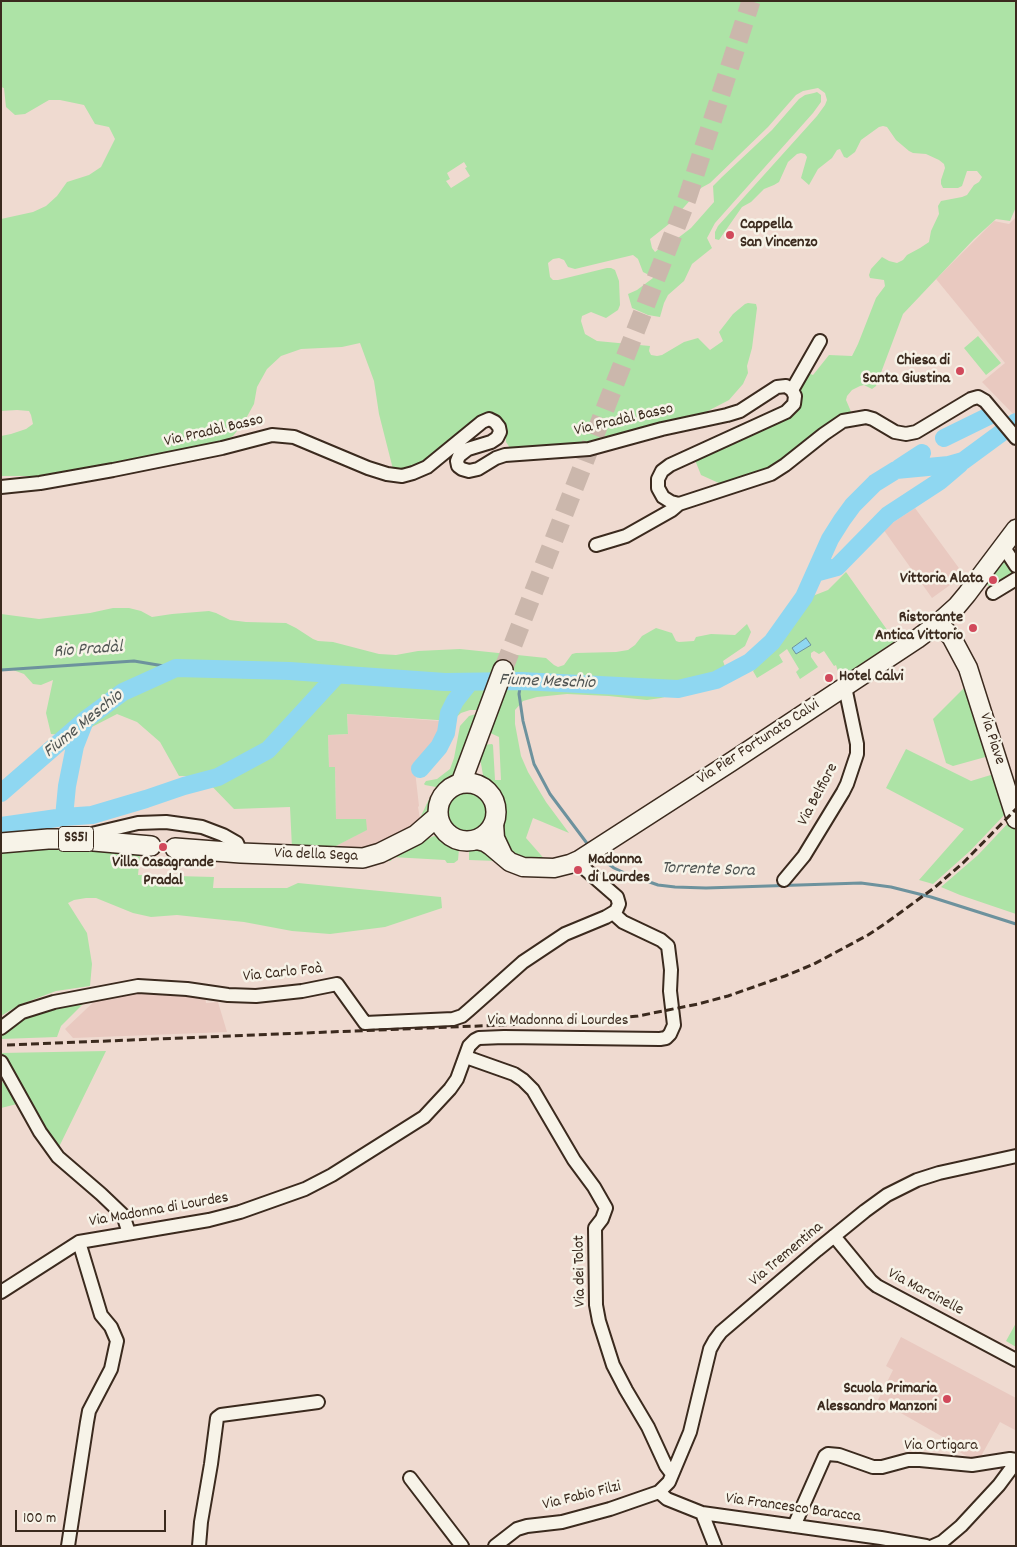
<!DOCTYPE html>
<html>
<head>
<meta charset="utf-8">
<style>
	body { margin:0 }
	#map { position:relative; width:1017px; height:1547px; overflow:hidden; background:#efdad0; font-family:Dekko,sans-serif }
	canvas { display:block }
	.frame { position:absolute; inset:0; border:2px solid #3b2a1e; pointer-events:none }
	.scale { position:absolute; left:15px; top:1510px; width:151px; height:22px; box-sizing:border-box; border:2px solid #3b2a1e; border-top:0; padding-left:6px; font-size:15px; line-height:18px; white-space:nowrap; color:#3b2a1e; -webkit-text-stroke:4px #f7f3e8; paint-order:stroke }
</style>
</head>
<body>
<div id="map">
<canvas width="1017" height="1547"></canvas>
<div class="frame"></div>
<div class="scale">100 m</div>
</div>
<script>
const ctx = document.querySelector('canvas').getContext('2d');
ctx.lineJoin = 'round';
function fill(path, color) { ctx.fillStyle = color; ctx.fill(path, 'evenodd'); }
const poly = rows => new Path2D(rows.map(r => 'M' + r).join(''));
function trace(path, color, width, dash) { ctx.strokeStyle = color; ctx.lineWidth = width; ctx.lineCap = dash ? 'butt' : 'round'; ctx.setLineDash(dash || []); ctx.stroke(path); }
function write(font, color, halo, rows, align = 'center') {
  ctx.font = font + ' Dekko,sans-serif'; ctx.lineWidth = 5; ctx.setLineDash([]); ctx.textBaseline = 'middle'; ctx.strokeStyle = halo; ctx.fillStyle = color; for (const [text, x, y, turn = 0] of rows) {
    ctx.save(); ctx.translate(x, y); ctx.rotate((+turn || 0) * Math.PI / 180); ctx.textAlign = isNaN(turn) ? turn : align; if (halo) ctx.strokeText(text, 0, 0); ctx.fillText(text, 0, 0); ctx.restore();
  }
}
const built = poly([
	[1016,217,1016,417,982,382,1005,363,936,279,994,221,1009,224],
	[915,508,964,575,932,598,883,529],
	[347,714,440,721,438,737,431,753,415,771,419,806,418,807,421,825,379,846,335,854,336,846,366,830,366,819,336,819,335,768,329,767,328,735,348,734],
	[137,991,205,995,206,1003,218,1002,227,1032,73,1038,65,1029,100,996],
	[901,1337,1016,1398,1015,1430,1000,1422,980,1458,974,1460,941,1442,943,1437,878,1400,893,1370,886,1366]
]);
const green = poly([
	[1,1,1016,1,1016,207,1010,221,996,219,974,239,903,314,876,386,872,389,864,385,860,386,852,390,847,396,846,400,852,414,781,465,721,484,701,475,695,460,793,416,797,412,799,406,797,396,808,373,813,375,829,355,852,356,858,344,876,298,885,286,884,280,870,278,869,275,871,269,882,257,889,261,897,263,903,260,907,255,920,248,929,242,931,231,939,214,938,206,941,201,962,197,967,195,974,185,979,182,982,177,977,171,967,171,962,186,958,188,943,188,941,184,941,180,945,168,944,164,939,160,926,154,913,153,909,151,896,140,887,127,883,126,879,127,861,140,855,152,847,158,844,157,840,149,837,150,832,158,818,169,809,185,801,178,807,157,805,154,801,153,797,154,788,162,779,182,774,185,764,189,751,202,742,207,719,240,715,239,715,232,718,226,817,116,825,105,827,100,825,93,818,88,803,91,796,95,768,127,710,183,701,188,669,224,650,239,652,248,655,252,664,245,678,238,691,228,714,202,713,186,722,177,772,130,799,99,805,95,814,93,817,92,821,95,821,102,813,113,715,223,707,238,712,248,692,264,684,281,668,295,664,303,660,317,648,315,632,308,628,294,637,290,653,278,651,273,647,274,643,272,638,259,633,255,575,269,568,267,564,260,559,258,553,259,548,263,550,277,553,280,558,280,607,268,611,268,615,270,619,281,620,305,618,310,606,318,591,312,582,316,581,321,585,334,597,341,650,346,649,351,651,355,657,356,662,355,684,342,698,338,710,350,723,341,719,332,733,314,745,304,748,303,756,304,757,308,752,348,747,366,748,373,743,384,729,400,702,414,612,436,593,444,514,454,506,442,506,432,499,419,439,455,395,477,379,414,374,381,360,343,342,347,301,349,281,356,267,369,257,387,254,404,244,422,233,436,222,441,111,465,43,476,1,476,1,436,11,434,26,429,33,424,31,415,29,411,17,410,1,411,1,219,33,212,46,206,57,196,67,182,89,175,101,167,115,139,109,127,95,124,84,105,60,100,49,100,25,114,15,115,6,107,4,88,1,87],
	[464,162,467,167,465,168,470,176,451,188,446,181,450,179,447,173],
	[978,336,1001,363,986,375,964,348],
	[1003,561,1006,562,1012,573,992,586,988,586,986,582],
	[846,572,895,641,840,678,836,665,834,666,824,651,819,654,814,651,811,653,811,657,818,667,800,679,796,672,799,669,787,649,779,655,783,662,757,678,753,671,788,632,805,608,810,597,828,590],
	[113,608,129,608,141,611,152,617,172,614,209,611,216,613,230,620,246,622,286,623,296,628,313,639,318,641,333,642,379,654,396,655,418,651,460,649,546,658,554,665,558,667,564,665,572,654,576,653,616,652,628,650,635,645,642,636,656,628,672,633,676,641,679,642,694,641,696,637,711,634,735,635,747,624,751,632,745,646,723,661,727,672,689,690,661,698,647,700,609,696,567,694,537,697,523,701,515,710,515,724,521,756,528,772,546,802,569,833,533,818,526,838,547,862,519,859,508,850,503,843,500,820,501,808,500,801,483,775,480,758,482,745,492,744,493,745,495,780,501,780,499,737,488,732,496,710,470,710,461,713,452,721,347,714,348,734,328,735,329,767,335,767,336,819,366,819,367,830,336,846,335,854,292,848,290,807,234,809,202,776,179,776,160,742,137,722,117,714,88,729,86,737,51,734,46,713,53,680,41,685,33,684,24,674,13,670,1,670,1,614,39,619,90,613],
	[965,687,989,756,953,766,946,763,933,719],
	[476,714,454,779,441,788,425,785,424,784,426,781,437,779,450,769,454,758,460,726,469,716],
	[906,749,971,781,994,774,1009,810,970,851,933,884,919,880,964,829,886,788],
	'447 812a20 20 0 1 1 40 0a20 20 0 1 1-40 0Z',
	[430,797,432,799,434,804,432,812,421,825,420,818],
	[1012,819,1016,831,1016,914,960,895,941,887,978,855],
	[434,836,445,838,456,845,459,849,458,860,454,863,447,863,445,860,392,857,391,861,381,860],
	[1,843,141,845,138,875,214,877,213,888,287,888,298,883,441,897,442,908,385,927,330,934,292,931,244,922,205,918,177,915,151,917,133,913,96,898,86,898,74,900,68,903,87,933,92,964,90,986,56,991,19,1005,1,1016],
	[477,845,497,861,469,860,469,848],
	[87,1000,61,1026,57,1037,1,1039,2,1032,17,1019,35,1013],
	[106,1051,57,1151,6,1069,1,1053],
	[1,1080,4,1084,17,1104,1,1108],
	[1016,1323,1016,1347,1006,1341]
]);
const water = poly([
	[806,638,811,645,796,654,792,648,806,638]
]);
const stream = poly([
	[1,670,134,661,176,668],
	[521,681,519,694,523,721,534,764,550,794,589,846],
	[596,855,614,868,627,874,658,885,675,887,706,888,861,883,891,887,931,897,1016,924]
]);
const river = poly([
	[944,438,993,414],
	[899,468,922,453],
	[815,573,837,567,888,515,940,481,960,464],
	[420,769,439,747,446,733,449,713,455,701,470,682],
	[1,793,85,720,123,692,176,668,290,671,445,682,521,681,678,689,716,680,750,662,772,642,804,597,830,539,842,520,853,505,875,483,896,470,949,465,963,461,1016,422],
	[64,817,67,786,75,746,84,723],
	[1,826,64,817,92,815,146,799,184,786,218,777,268,750,337,675]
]);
const primaryTunnel = poly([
	[503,670,687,199,751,1]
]);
const street = poly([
	[792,390,820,341],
	[1,487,40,483,113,470,222,448,272,435,294,437,368,468,387,474,402,476,413,473,427,467,482,422,489,419,495,422,499,427,500,432,497,438,491,442,468,449,459,456,457,461,458,466,462,469,469,471,478,469,496,458,505,455,589,449,662,429,727,415,740,411,777,387,786,386,792,390,795,396,794,404,786,412,670,465,662,471,658,479,658,488,663,497,671,502,679,504],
	[596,545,626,536,672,510,679,504,771,474,785,465,824,434,843,421,866,417,873,419,895,432,906,434,916,432,971,399,978,397,985,401,1016,438],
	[1003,546,1016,566],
	[993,593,1016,579],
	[83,836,138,823,166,822,202,827,223,835,237,843,241,853],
	[784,880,804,856,843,792,847,784,857,754,857,744,845,687],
	[1,1028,22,1012,54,1002,138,986,187,989,228,995,256,996,302,991,337,984,365,1023,453,1019,462,1016,469,1010,523,962,565,934,606,917,616,911,619,904,617,897,586,870,579,860],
	[466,1057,514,1074,523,1080,533,1090,574,1160,594,1187,606,1208,602,1219,595,1228,596,1305,599,1321,613,1365,626,1390,648,1427,666,1466,672,1474],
	[1,1062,40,1132,58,1157,101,1194,123,1215,129,1233],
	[834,1236,871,1281,877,1286,1016,1360],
	[1,1292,79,1242,209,1220,240,1212,305,1189,332,1175,424,1117,450,1089,457,1079,469,1046,475,1040,479,1038,504,1037,660,1039,666,1038,670,1034,674,1025,670,991,671,970,668,946,661,940,623,922,613,913],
	[410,1478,462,1546],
	[659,1492,667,1499,702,1513,881,1538,926,1546],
	[702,1513,715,1546],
	[794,1526,825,1456,828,1454,839,1455,873,1467,882,1467,908,1460,920,1460,972,1465,1010,1459,1016,1460],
	[68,1546,87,1422,89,1411,111,1369,117,1341,111,1327,101,1315,79,1242],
	[199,1546,201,1522,211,1464,217,1418,221,1415,318,1402],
	[495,1546,517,1529,527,1526,562,1522,610,1509,659,1492,669,1482,690,1432,710,1349,715,1340,721,1332,817,1250,865,1211,887,1195,917,1180,939,1173,1016,1156],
	[933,1546,942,1542,961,1526,999,1485,1016,1462]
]);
const secondary = poly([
	[937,624,946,631,952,638,968,668,1016,819],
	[494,824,495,838,503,855],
	[477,840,485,842,491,846,510,862,523,867,554,868,570,864,579,860,731,762,917,639,937,624,957,606,967,594,1016,529]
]);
const primary = poly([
	'438 812a29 29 0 1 1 58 0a29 29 0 1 1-58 0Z',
	[461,783,503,670],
	[1,843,48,839,71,839,151,846],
	[175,848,241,853,363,858,380,853,416,835,438,816]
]);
const rail = poly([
	[7,1045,577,1022,638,1016,698,1004,728,996,785,976,814,964,868,935,886,923,934,888,963,863,1016,809]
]);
const markers = [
	[730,235,5,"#d1495b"],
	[960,371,5,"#d1495b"],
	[993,580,5,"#d1495b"],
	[973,628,5,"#d1495b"],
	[829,678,5,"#d1495b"],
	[163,847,5,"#d1495b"],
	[578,870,5,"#d1495b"],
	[947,1399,5,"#d1495b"]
];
const shields = [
	[76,839,35]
];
const shieldNames = [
	["SS51",76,839]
];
const poiNames = [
	["Cappella",740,226,"left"],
	["San Vincenzo",740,244,"left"],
	["Chiesa di",950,362],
	["Santa Giustina",950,380],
	["Vittoria Alata",983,580],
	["Ristorante",963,619],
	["Antica Vittorio",963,637],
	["Hotel Calvi",839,678,"left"],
	["Madonna",588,861,"left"],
	["di Lourdes",588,879,"left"],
	["Villa Casagrande",163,864,"center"],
	["Pradal",163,882,"center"],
	["Scuola Primaria",937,1390],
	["Alessandro Manzoni",937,1408]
];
const streetNames = [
	["Via Pradàl Basso",624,421,-13],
	["Via Pradàl Basso",214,432,-13],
	["Via Piave",991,739,72],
	["Via Pier Fortunato Calvi",759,743,-33],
	["Via Belfiore",819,795,-62],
	["Via della Sega",316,856,2],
	["Via Carlo Foà",283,974,-6],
	["Via Madonna di Lourdes",558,1022],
	["Via Madonna di Lourdes",159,1211,-10],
	["Via Trementina",787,1255,-40],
	["Via dei Tolot",581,1271,-91],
	["Via Marcinelle",925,1293,28],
	["Via Ortigara",941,1447],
	["Via Fabio Filzi",582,1497,-14],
	["Via Francesco Baracca",793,1509,8]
];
const waterNames = [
	["Rio Pradàl",88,651,-4],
	["Fiume Meschio",547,683,2],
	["Fiume Meschio",84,725,-39],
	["Torrente Sora",708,871,2]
];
fill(built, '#e9c9c0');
fill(green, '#ade3a6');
fill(water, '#8fd7f1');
trace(water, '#6d929d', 1);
trace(stream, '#6d929d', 3);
trace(river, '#8fd7f1', 18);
trace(primaryTunnel, '#cbb7ac', 19, [19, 9]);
trace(street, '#3b2a1e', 16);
trace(secondary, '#3b2a1e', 21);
trace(primary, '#3b2a1e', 22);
trace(street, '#f7f3e8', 12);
trace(secondary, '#f7f3e8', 18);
trace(primary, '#f7f3e8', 19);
trace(rail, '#3b2a1e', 3, [8, 4]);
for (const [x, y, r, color] of markers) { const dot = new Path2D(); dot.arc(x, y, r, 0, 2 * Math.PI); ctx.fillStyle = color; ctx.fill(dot); trace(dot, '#f7f3e8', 2); }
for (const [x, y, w] of shields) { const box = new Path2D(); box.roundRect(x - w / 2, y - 12.5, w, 25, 4); ctx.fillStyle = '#f7f3e8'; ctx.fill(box); trace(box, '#3b2a1e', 1); }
write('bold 15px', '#3b2a1e', null, shieldNames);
write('bold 16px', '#3b2a1e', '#f7f3e8', poiNames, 'right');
write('16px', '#3b2a1e', '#f7f3e8', streetNames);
write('italic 18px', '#505553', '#f7f3e8', waterNames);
</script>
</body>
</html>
